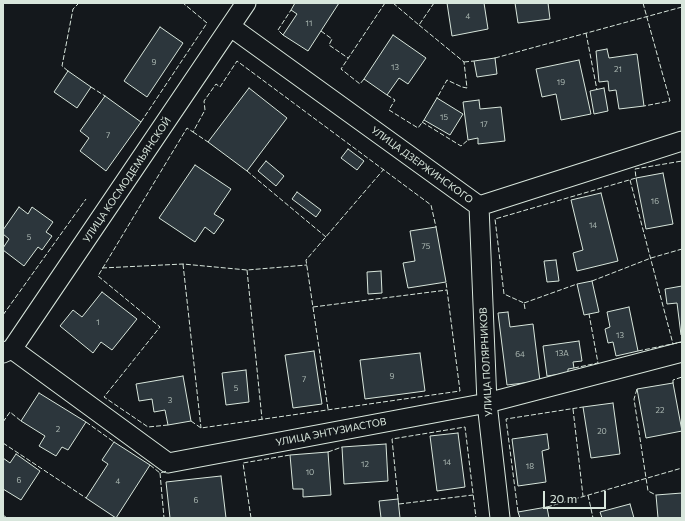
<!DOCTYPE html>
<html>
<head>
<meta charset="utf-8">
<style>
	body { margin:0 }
	#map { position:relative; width:685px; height:521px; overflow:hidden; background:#14181c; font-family:Commissioner,sans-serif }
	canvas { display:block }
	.frame { position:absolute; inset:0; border:4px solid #d8e6dc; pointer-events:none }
	.scale { position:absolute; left:543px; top:491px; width:63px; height:18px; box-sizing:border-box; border:2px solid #d8e6dc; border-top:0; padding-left:5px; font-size:12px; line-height:14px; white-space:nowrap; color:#d8e6dc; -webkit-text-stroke:3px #14181c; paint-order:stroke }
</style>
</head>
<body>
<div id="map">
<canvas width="685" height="521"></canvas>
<div class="frame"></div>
<div class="scale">20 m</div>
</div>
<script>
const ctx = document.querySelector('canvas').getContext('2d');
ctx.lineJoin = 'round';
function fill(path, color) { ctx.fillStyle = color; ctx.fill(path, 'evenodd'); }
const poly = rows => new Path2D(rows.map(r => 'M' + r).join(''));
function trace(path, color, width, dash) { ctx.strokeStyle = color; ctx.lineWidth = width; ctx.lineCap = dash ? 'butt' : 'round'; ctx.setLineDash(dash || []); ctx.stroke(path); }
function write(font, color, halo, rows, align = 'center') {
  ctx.font = font + ' Commissioner,sans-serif'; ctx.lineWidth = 3; ctx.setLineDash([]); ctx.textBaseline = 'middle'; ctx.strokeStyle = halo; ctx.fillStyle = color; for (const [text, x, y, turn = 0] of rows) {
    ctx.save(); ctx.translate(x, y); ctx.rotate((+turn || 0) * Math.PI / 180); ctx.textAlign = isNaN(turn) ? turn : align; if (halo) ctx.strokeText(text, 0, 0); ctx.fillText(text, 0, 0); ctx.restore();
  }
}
const building = poly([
	[295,3,339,3,308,51,283,35,297,14,291,10,295,3],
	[447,3,484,3,488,29,452,36,447,3],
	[515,3,548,3,550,19,518,23,515,3],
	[160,27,183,43,147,97,124,81,160,27],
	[393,35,426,58,408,84,399,78,387,95,364,79,393,35],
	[607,49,609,58,637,54,644,106,619,109,616,90,609,91,608,81,599,82,596,51,607,49],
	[495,58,497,74,477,77,474,61,495,58],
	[579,60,591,114,561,120,556,94,542,97,536,69,579,60],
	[68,71,91,87,77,108,54,92,68,71],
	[249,88,287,118,247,171,208,142,249,88],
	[604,88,608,111,594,114,590,91,604,88],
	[105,96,141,122,106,171,80,151,89,138,80,131,105,96],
	[437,98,463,114,450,135,424,120,437,98],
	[479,100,480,109,501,107,505,141,478,144,478,138,468,140,463,102,479,100],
	[348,149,364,161,357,170,341,158,348,149],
	[266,161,284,176,276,186,258,171,266,161],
	[195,165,231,189,214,214,224,220,214,234,205,227,195,242,159,218,195,165],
	[663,173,673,224,646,229,636,178,663,173],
	[297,192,321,210,316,217,292,199,297,192],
	[601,193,618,261,577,271,573,253,583,250,571,200,601,193],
	[19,207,28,214,32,207,53,222,46,232,52,236,42,250,38,247,24,266,3,250,3,248,9,239,3,234,3,230,19,207],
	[436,227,446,282,408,288,403,263,415,261,410,231,436,227],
	[556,260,559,281,547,282,544,261,556,260],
	[381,271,382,293,368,294,367,272,381,271],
	[592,281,599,312,584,315,577,284,592,281],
	[682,286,682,334,681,335,677,303,667,304,665,289,682,286],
	[102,292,137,319,112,350,101,342,93,353,60,326,73,310,82,317,102,292],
	[629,307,638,351,616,356,613,342,608,343,605,329,610,327,607,312,629,307],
	[508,312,510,327,533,324,540,381,507,385,498,313,508,312],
	[579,341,582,361,573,362,574,368,568,369,568,373,547,376,543,346,579,341],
	[314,351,322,404,293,408,285,355,314,351],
	[420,353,425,391,365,399,360,360,420,353],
	[246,370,249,402,226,405,222,373,246,370],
	[183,376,191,421,168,425,165,410,154,412,152,399,139,401,136,384,183,376],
	[673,383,682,431,646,438,637,389,673,383],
	[39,393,86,422,68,450,62,447,56,456,39,446,45,436,21,421,39,393],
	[613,403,620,454,591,458,583,407,613,403],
	[458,433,465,487,437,491,430,436,458,433],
	[547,434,549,449,542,451,546,482,518,486,512,439,547,434],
	[114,442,150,465,116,518,86,498,108,464,102,460,114,442],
	[386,444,388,481,344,484,342,447,386,444],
	[328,452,331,495,303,497,303,489,293,489,290,455,328,452],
	[16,454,40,471,21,500,3,489,3,458,10,463,16,454],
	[221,476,226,518,170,518,166,482,221,476],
	[682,493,682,518,658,518,656,495,682,493],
	[398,499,400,518,381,518,379,501,398,499],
	[630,504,634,518,602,518,600,512,630,504],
	[547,507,549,518,520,518,518,512,547,507]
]);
const minor = poly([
	[231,27,479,206,682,141],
	[479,206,487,403,500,518],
	[12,349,168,463,487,403,682,352],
	[3,353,12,349,246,3]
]);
const fence = poly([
	[393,3,419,25,434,3],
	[643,3,670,101,644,106],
	[419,25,464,62,467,88,462,87,447,80,437,98],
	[321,31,332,39,329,45,348,58],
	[586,33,597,90],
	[283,35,278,30,291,10],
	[495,58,682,7],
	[464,62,474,61],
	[68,71,62,66,73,9,79,3],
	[364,79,360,84,341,69,385,3],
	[91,87,105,96],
	[387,95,395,100,389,110,418,128,424,120],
	[141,122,207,23,183,3],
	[422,122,461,146,468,140],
	[193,132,208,142],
	[247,171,326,237],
	[630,180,673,344],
	[183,264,201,428],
	[102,268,183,264,247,270,307,265],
	[247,270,262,419],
	[592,281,651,258,682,249],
	[524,303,577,284],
	[313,307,447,290],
	[525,309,524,303,504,294,495,219,636,178,635,169,682,161],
	[3,315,86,199],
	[638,351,682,342],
	[574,368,598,363,589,314],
	[673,383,673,380,682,377],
	[637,389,634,399,646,478,648,491,656,495],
	[328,409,306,260,384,169],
	[573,409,583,496],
	[191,421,201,428,460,391,446,282],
	[3,422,10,412,21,421],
	[86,422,114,442],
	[168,425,148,427,104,397,160,327,98,276,187,128,193,132,205,110,204,101,216,84,220,87,237,61,431,205,436,227],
	[3,443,86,498],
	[328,452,342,447],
	[150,465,160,473,167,471],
	[160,473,164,518],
	[588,495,593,518],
	[398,499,392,439,465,427,476,518],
	[399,504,473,495],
	[547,507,682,468],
	[518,512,506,419,583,407],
	[3,515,7,518],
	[251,518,243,463,290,455]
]);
const numberNames = [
	["4",468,16],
	["11",309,23],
	["9",154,62],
	["13",395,67],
	["21",618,69],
	["19",561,82],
	["15",444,117],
	["17",484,124],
	["7",108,135],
	["16",655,201],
	["14",593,225],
	["5",29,237],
	["75",426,246],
	["1",98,322],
	["13",620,335],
	["13А",562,353],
	["64",520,354],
	["9",392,376],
	["7",304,379],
	["5",236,388],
	["3",170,400],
	["22",660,410],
	["2",58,429],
	["20",602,431],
	["14",447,462],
	["12",365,464],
	["18",530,466],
	["10",310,472],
	["6",19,480],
	["4",118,481],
	["6",196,500]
];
const streetNames = [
	["УЛИЦА ДЗЕРЖИНСКОГО",422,165,36],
	["УЛИЦА КОСМОДЕМЬЯНСКОЙ",127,180,-56],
	["УЛИЦА ПОЛЯРНИКОВ",486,362,-93],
	["УЛИЦА ЭНТУЗИАСТОВ",331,432,-11]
];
fill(building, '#2c363c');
trace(building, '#d8e6dc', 1);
trace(minor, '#d8e6dc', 21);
trace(minor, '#14181c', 19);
trace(fence, '#d8e6dc', 1, [5, 2]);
write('8px', '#adbab4', null, numberNames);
write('10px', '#d8e6dc', '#14181c', streetNames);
</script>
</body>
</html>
